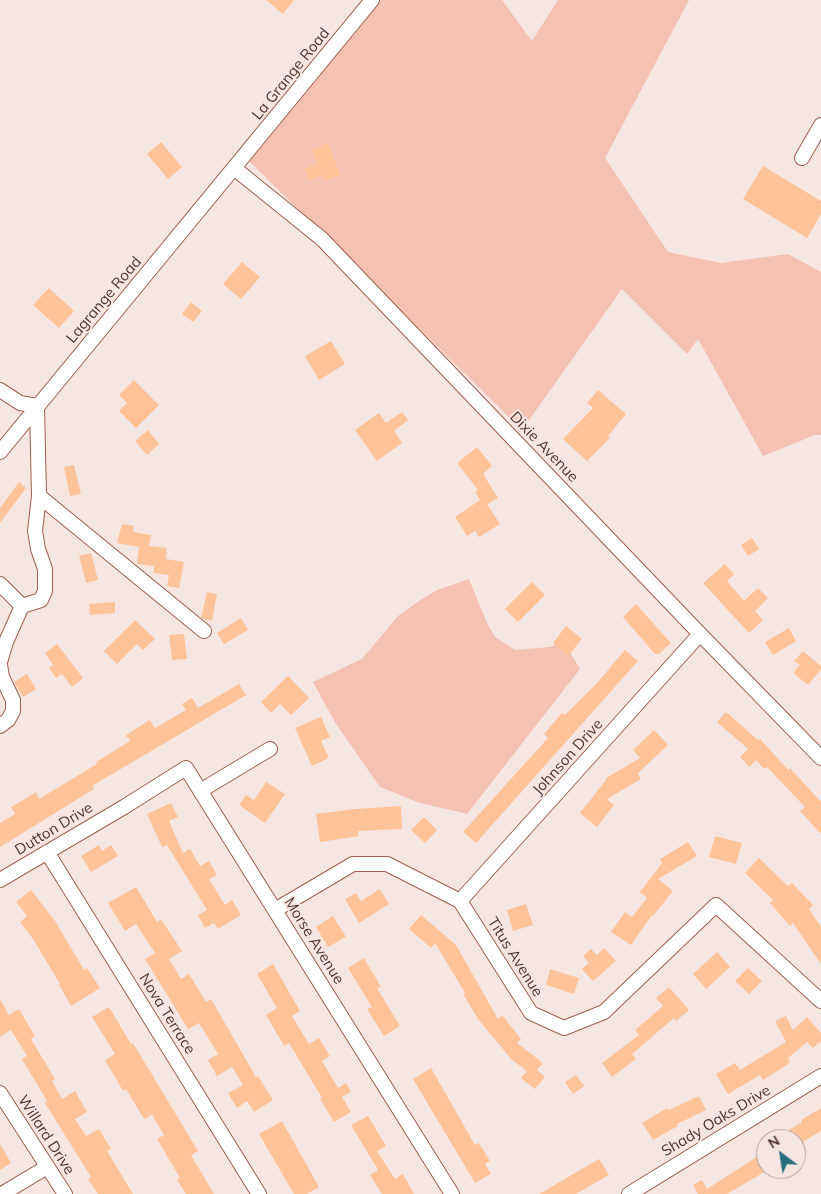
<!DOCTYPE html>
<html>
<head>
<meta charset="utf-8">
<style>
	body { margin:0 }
	#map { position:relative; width:821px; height:1194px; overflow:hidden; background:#f6e6e2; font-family:Mulish,sans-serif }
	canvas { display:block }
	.north { position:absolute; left:756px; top:1129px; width:50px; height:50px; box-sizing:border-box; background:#f6e6e2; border:1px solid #b49f99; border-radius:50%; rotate:329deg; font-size:14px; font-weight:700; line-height:20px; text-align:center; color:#51342c }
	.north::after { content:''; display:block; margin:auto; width:18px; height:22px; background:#286c7d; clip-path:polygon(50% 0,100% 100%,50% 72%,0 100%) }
</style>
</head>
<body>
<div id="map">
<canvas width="821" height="1194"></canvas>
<div class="north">N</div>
</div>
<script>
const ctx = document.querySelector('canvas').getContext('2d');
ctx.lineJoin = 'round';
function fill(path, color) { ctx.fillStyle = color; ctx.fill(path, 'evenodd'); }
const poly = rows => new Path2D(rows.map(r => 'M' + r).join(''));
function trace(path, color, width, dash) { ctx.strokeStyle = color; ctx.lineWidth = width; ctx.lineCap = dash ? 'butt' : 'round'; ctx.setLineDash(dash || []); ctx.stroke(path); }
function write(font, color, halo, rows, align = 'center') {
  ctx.font = font + ' Mulish,sans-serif'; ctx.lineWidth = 4; ctx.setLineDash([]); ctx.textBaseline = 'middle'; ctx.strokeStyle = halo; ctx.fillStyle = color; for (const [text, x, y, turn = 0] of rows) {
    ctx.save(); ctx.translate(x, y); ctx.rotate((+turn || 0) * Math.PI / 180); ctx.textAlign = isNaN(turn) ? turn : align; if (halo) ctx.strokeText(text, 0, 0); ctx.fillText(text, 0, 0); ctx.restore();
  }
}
const green = poly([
	[381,0,502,0,532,41,558,0,689,0,605,158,668,252,721,263,788,254,821,272,821,435,815,435,763,456,698,339,687,354,622,289,522,430,249,161],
	[469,579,487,623,495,637,515,650,550,647,564,642,580,669,467,814,417,802,380,787,336,724,313,682,362,659,398,616,419,601,437,590]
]);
const building = poly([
	[266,0,294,0,283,14],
	[161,142,182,167,168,179,147,154],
	[328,143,340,175,324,181,322,175,309,180,304,169,317,164,312,149],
	[763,166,821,201,821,214,807,238,743,199],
	[242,262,260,277,241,299,223,284],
	[49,288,74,311,59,328,33,305],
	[191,302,202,311,193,322,182,314],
	[331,341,345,364,319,380,305,356],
	[134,380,159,405,136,428,119,411,127,403,119,395],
	[598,390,626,414,608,436,610,438,587,461,563,439,593,408,587,403],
	[402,412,408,420,394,431,402,443,377,461,355,430,379,413,386,423],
	[148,430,159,444,147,455,135,441],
	[477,447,492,466,483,474,498,498,487,504,500,524,479,537,475,531,467,536,455,517,480,500,475,492,478,490,457,463],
	[74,465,81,494,70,496,64,467],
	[19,482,26,488,0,523,0,508],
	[122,524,134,526,133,532,151,535,149,546,167,548,166,559,184,562,179,588,167,586,169,575,153,573,154,566,137,564,139,547,117,543],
	[752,538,759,549,748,556,741,545],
	[91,553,98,580,86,583,79,556],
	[725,564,734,574,727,581,744,601,758,588,768,598,755,611,763,620,749,633,703,583],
	[532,582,545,595,518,622,505,609],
	[207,592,217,594,212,621,201,618],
	[115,602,115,613,90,615,89,604],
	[636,604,671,643,659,654,655,654,623,617],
	[241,618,248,630,224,644,217,633],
	[135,620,155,639,143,650,137,644,117,664,104,651],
	[566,626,582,639,568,656,553,643],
	[789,628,796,641,773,655,765,642],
	[184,634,187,659,172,660,169,635],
	[57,644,83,678,72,687,62,674,56,678,49,668,53,665,45,653],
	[625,650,638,661,476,843,463,832,548,738,544,734,562,713,565,715,597,683],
	[803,651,821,666,821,669,808,685,793,673,800,665,794,661],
	[27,674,36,689,23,697,14,682],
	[288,676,309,698,291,715,280,704,271,713,261,702],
	[239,684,246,695,92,786,94,789,0,847,0,823,15,814,11,807,36,792,39,799,97,764,96,762,130,741,126,735,150,720,155,728,186,710,182,704,192,698,198,708],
	[726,712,758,740,760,739,788,770,790,768,821,802,821,834,800,811,805,807,767,767,764,769,756,760,749,767,740,757,748,749,717,722],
	[321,717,330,737,321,741,329,758,312,766,295,728],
	[654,730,668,745,638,773,641,779,607,799,614,805,597,827,580,813,606,780,606,778,640,758,633,750],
	[266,782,285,794,265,823,239,805,246,795,254,800],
	[171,803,178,817,169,821,183,853,190,849,200,866,209,861,217,875,209,879,225,905,232,900,241,915,218,929,214,923,205,928,198,915,207,910,167,845,162,847,147,814],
	[401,806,402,829,358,831,359,836,320,842,316,814,355,809],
	[424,817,437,830,425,843,411,830],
	[715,836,742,843,736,864,709,857],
	[688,842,697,856,658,879,673,891,653,916,652,915,631,945,611,932,625,912,632,917,647,898,640,892,662,863,660,859],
	[99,845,102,851,111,845,118,856,91,872,81,856],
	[759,858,788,886,792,883,813,905,809,909,821,927,821,964,793,923,790,926,770,903,773,900,745,873],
	[136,887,157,922,161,919,182,951,169,959,181,979,189,974,206,1002,211,999,256,1077,258,1076,273,1100,254,1112,247,1101,237,1108,228,1093,243,1085,232,1067,217,1076,208,1060,218,1054,199,1023,188,1029,145,959,155,953,136,924,125,931,108,903],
	[380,889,389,904,359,923,345,899,356,893,361,901],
	[31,890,55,921,84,970,87,968,100,988,71,1006,59,985,60,984,33,939,20,922,27,916,16,902],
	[526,904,533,925,513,931,507,910],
	[421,915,456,945,498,1019,502,1015,521,1039,517,1043,543,1063,537,1070,545,1077,535,1089,521,1078,527,1071,512,1060,478,1019,463,994,465,993,435,943,431,948,409,929],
	[333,916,346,937,328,947,316,927],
	[604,948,616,961,593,981,582,969,589,963,583,956,591,949,597,955],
	[717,952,730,967,706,989,693,974],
	[364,958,381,987,377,988,400,1026,384,1036,367,1009,372,1007,348,968],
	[273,964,300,1011,292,1016,309,1044,319,1038,330,1056,322,1061,338,1088,346,1083,351,1092,342,1097,351,1112,334,1122,320,1099,322,1098,289,1043,284,1046,266,1015,277,1008,257,974],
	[748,968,762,981,749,994,735,981],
	[550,969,579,978,574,994,546,985],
	[669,987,689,1010,676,1021,674,1018,632,1054,636,1059,612,1077,602,1063,639,1035,635,1030,663,1006,656,998],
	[0,999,9,1015,19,1009,35,1036,31,1039,55,1079,52,1081,62,1099,75,1091,87,1112,75,1119,86,1136,99,1129,111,1149,107,1151,133,1194,98,1194,88,1179,91,1177,45,1103,47,1101,22,1059,27,1056,11,1030,0,1037],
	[109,1007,131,1044,133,1043,198,1151,191,1155,214,1194,186,1194,177,1180,180,1178,157,1139,164,1135,152,1115,144,1119,126,1089,123,1091,105,1060,115,1054,92,1017],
	[786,1016,793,1030,807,1017,821,1033,821,1041,813,1048,807,1042,788,1058,790,1063,763,1080,760,1075,728,1094,716,1074,735,1063,740,1070,786,1042,775,1021],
	[431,1068,475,1145,479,1143,490,1161,485,1164,491,1174,475,1183,413,1079],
	[576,1075,584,1086,573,1094,565,1082],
	[699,1096,706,1110,677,1124,678,1126,653,1140,642,1123,667,1108,669,1110],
	[821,1108,821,1131,796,1146,796,1139,774,1139,802,1122,801,1120],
	[368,1116,386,1146,377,1151,395,1179,403,1174,414,1194,382,1194,370,1175,378,1170,351,1125],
	[282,1121,319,1187,307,1194,294,1194,259,1134],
	[0,1144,11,1163,0,1170],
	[766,1151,766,1171,727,1194,698,1194,693,1185,702,1180,707,1189],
	[599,1159,609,1175,576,1194,539,1194]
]);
const minor = poly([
	[802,158,821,125],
	[234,168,322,239,700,634,821,758],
	[0,390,20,403,37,406],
	[0,452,372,0],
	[39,496,204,631],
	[0,584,22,606],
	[0,662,6,642,22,606,41,600,45,591,45,569,38,549,35,531,39,496,37,406],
	[0,665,2,677,13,700,13,711,8,720,0,726],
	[200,791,270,749],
	[47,852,259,1194],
	[0,880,124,807,186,768,452,1194],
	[460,901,700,634],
	[275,910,353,864,387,864,460,901,531,1013,564,1028,604,1012,716,905,821,1001],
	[0,1093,65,1194],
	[2,1194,47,1167],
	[629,1194,821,1076]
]);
const streetNames = [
	["La Grange Road",291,74,-51],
	["Lagrange Road",104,300,-50],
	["Dixie Avenue",544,447,46],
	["Johnson Drive",568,757,-48],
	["Dutton Drive",54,829,-31],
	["Morse Avenue",314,941,58],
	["Titus Avenue",515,957,58],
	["Nova Terrace",167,1014,58],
	["Shady Oaks Drive",716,1121,-31],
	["Willard Drive",46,1135,57]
];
fill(green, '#f5c1b2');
fill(building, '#fec398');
trace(minor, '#9e5f4c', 16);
trace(minor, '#fff', 14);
write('15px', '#51342c', '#f6e6e2', streetNames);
</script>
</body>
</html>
